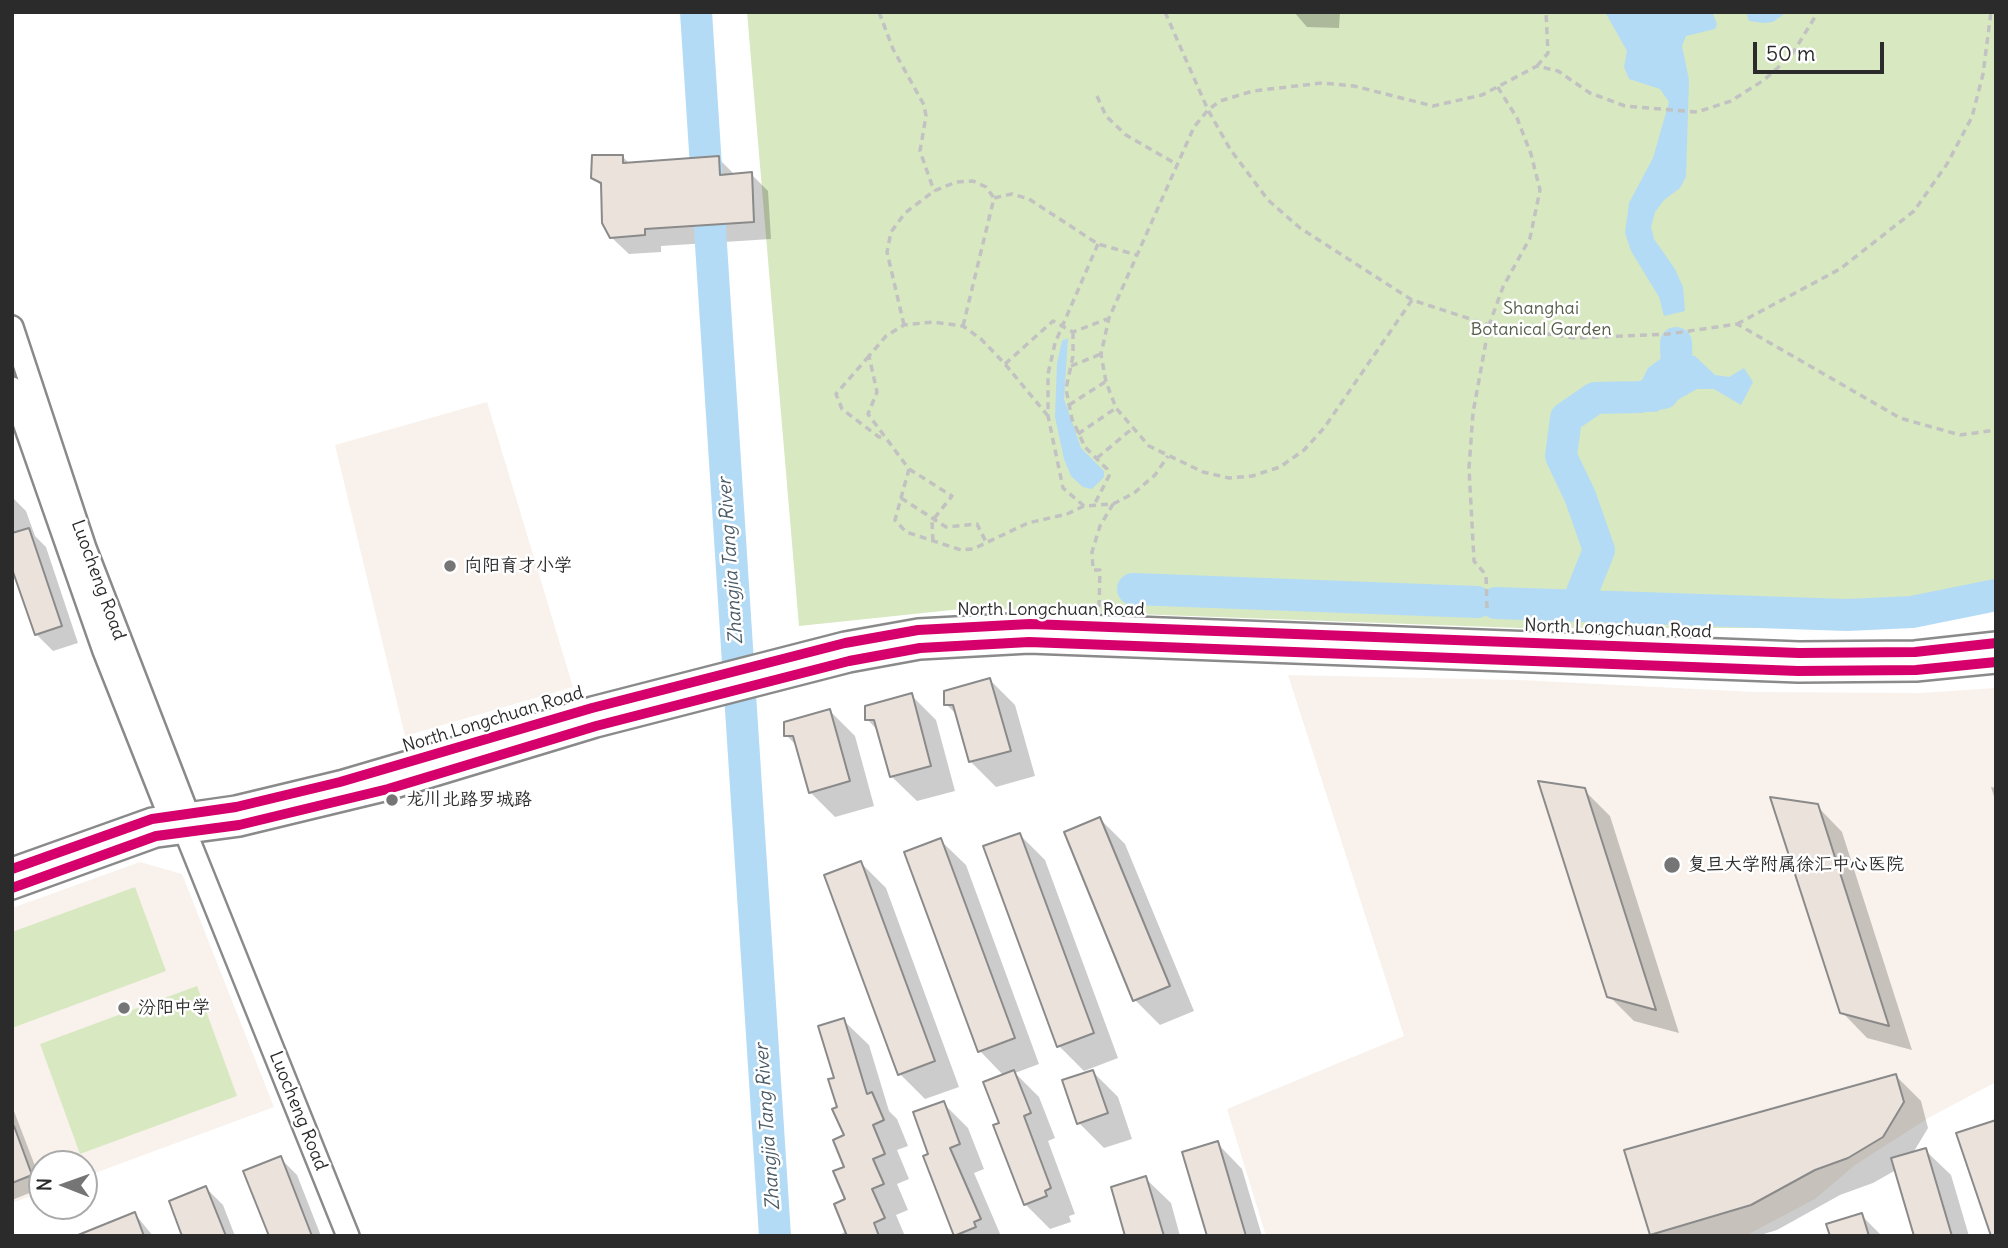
<!DOCTYPE html>
<html>
<head>
<meta charset="utf-8">
<style>
	body { margin:0 }
	#map { position:relative; width:2008px; height:1248px; overflow:hidden; background:#fff; font-family:Delius,sans-serif }
	canvas { display:block }
	.frame { position:absolute; inset:0; border:14px solid #2b2b2b; pointer-events:none }
	.north { position:absolute; left:28px; top:1150px; width:70px; height:70px; box-sizing:border-box; background:#fff; border:2px solid #aaa; border-radius:50%; rotate:271deg; font-size:19px; font-weight:700; line-height:28px; text-align:center; color:#2b2b2b }
	.north::after { content:''; display:block; margin:auto; width:24px; height:32px; background:#757575; clip-path:polygon(50% 0,100% 100%,50% 72%,0 100%) }
	.scale { position:absolute; left:1753px; top:42px; width:131px; height:32px; box-sizing:border-box; border:4px solid #2b2b2b; border-top:0; padding-left:9px; font-size:21px; line-height:24px; white-space:nowrap; color:#2b2b2b; -webkit-text-stroke:5px #fff; paint-order:stroke }
</style>
</head>
<body>
<div id="map">
<canvas width="2008" height="1248"></canvas>
<div class="frame"></div>
<div class="north">N</div>
<div class="scale">50 m</div>
</div>
<script>
const ctx = document.querySelector('canvas').getContext('2d');
ctx.lineJoin = 'round';
function fill(path, color) { ctx.fillStyle = color; ctx.fill(path, 'evenodd'); }
const poly = rows => new Path2D(rows.map(r => 'M' + r).join(''));
function trace(path, color, width, dash) { ctx.strokeStyle = color; ctx.lineWidth = width; ctx.lineCap = dash ? 'butt' : 'round'; ctx.setLineDash(dash || []); ctx.stroke(path); }
function write(font, color, halo, rows, align = 'center') {
  ctx.font = font + ' Delius,"LXGW WenKai TC",sans-serif'; ctx.lineWidth = 5; ctx.setLineDash([]); ctx.textBaseline = 'middle'; ctx.strokeStyle = halo; ctx.fillStyle = color; for (const [text, x, y, turn = 0] of rows) {
    ctx.save(); ctx.translate(x, y); ctx.rotate((+turn || 0) * Math.PI / 180); ctx.textAlign = isNaN(turn) ? turn : align; if (halo) ctx.strokeText(text, 0, 0); ctx.fillText(text, 0, 0); ctx.restore();
  }
}
const built = poly([
	[487,402,573,687,405,736,335,445],
	[1288,675,1521,680,1754,692,1920,693,1996,688,1996,1082,1930,1117,1855,1165,1815,1199,1745,1236,1266,1236,1227,1109,1404,1036],
	[140,862,182,874,274,1107,84,1177,84,1164,42,1164,42,1192,12,1203,12,908]
]);
const green = poly([
	[747,12,1996,12,1996,607,1852,628,1519,628,971,608,799,626],
	[135,887,166,971,12,1028,12,932],
	[197,986,237,1096,80,1154,40,1044]
]);
const water = poly([
	[1605,12,1712,12,1717,24,1715,29,1686,36,1682,46,1689,80,1686,177,1680,188,1664,200,1655,212,1651,227,1654,239,1675,269,1683,287,1685,311,1664,316,1659,297,1631,251,1625,233,1629,203,1653,158,1669,102,1660,89,1629,79,1624,67,1627,51],
	[1746,12,1787,12,1773,22,1763,23,1749,21],
	[1068,338,1064,399,1081,448,1104,471,1104,477,1092,489,1083,487,1071,476,1064,459,1055,417,1057,363,1062,341],
	[1695,356,1715,375,1729,377,1744,368,1753,382,1741,405,1714,389,1697,389,1656,412,1640,411,1634,397,1648,368,1663,357]
]);
const shadow = poly([
	[1294,12,1340,12,1339,28,1307,27],
	[623,157,630,164,718,158,735,175,751,174,768,191,771,239,661,246,661,252,629,254,611,237,603,187,593,177],
	[12,497,26,511,35,536,46,547,78,643,53,651,36,634,12,563],
	[990,680,1015,705,1035,776,996,787,970,761,958,716,946,704],
	[911,695,936,720,955,791,917,801,891,776,879,732,867,719],
	[830,711,855,736,874,806,835,817,810,792,798,747,786,735],
	[1991,787,1996,788,1996,803],
	[1584,790,1610,816,1679,1033,1634,1021,1609,996],
	[1817,806,1842,832,1912,1050,1867,1038,1842,1012],
	[1100,819,1125,844,1194,1011,1160,1025,1135,1000],
	[1020,835,1045,860,1118,1058,1084,1071,1059,1046],
	[940,840,966,865,1039,1064,1015,1073,1039,1097,1055,1138,1048,1141,1075,1214,1069,1216,1071,1222,1050,1229,1025,1204,1001,1124,1004,1076,980,1051],
	[861,863,886,888,959,1087,925,1099,900,1074,826,876],
	[843,1020,869,1045,889,1111,897,1119,908,1146,897,1150,909,1179,897,1184,908,1210,896,1215,905,1236,837,1236,847,1231,846,1136,836,1079],
	[1093,1072,1118,1097,1132,1139,1104,1148,1079,1123],
	[1896,1076,1921,1101,1928,1128,1913,1153,1925,1150,1951,1175,1969,1236,1915,1236,1896,1170,1873,1183,1840,1195,1777,1230,1757,1236,1651,1234],
	[943,1103,968,1128,984,1169,974,1173,1001,1236,954,1235,930,1155],
	[12,1106,42,1184,42,1188,12,1200],
	[1217,1143,1242,1169,1262,1236,1209,1236],
	[280,1158,297,1175,321,1236,270,1236],
	[1145,1178,1171,1203,1180,1236,1128,1236],
	[206,1188,223,1205,235,1236,184,1236],
	[135,1214,153,1236,103,1236],
	[1861,1215,1882,1236,1832,1236]
]);
const river = poly([
	[696,12,775,1236],
	[1133,589,1477,602],
	[1496,603,1847,615,1912,612,1996,595],
	[1577,605,1599,550,1580,496,1561,456,1566,418,1595,398,1640,397,1663,393,1677,374,1676,343]
]);
const building = poly([
	[592,155,623,155,623,163,719,156,720,175,752,172,754,222,645,229,645,235,610,238,602,223,601,183,591,178,592,155],
	[29,528,62,626,35,635,12,569,12,533,29,528],
	[990,678,1011,751,969,762,953,705,944,705,944,691,990,678],
	[912,693,931,766,890,777,874,720,865,720,865,706,912,693],
	[830,709,850,781,809,793,793,736,784,736,784,722,830,709],
	[1538,781,1585,788,1656,1010,1607,997,1538,781],
	[1770,797,1818,804,1889,1026,1840,1013,1770,797],
	[1100,817,1170,986,1133,1001,1064,832,1100,817],
	[1020,833,1094,1033,1057,1047,983,846,1020,833],
	[941,838,1015,1038,978,1052,904,852,941,838],
	[861,861,935,1061,898,1075,824,875,861,861],
	[844,1018,867,1094,872,1092,884,1120,873,1125,885,1154,873,1159,884,1184,872,1189,885,1218,874,1223,879,1236,847,1236,834,1204,845,1199,833,1171,844,1167,833,1140,844,1135,832,1109,837,1107,828,1079,834,1078,818,1026,844,1018],
	[1014,1070,1031,1113,1024,1116,1051,1188,1045,1191,1047,1196,1024,1205,993,1125,999,1123,983,1082,1014,1070],
	[1093,1070,1108,1113,1077,1124,1062,1080,1093,1070],
	[1896,1074,1904,1102,1883,1137,1848,1158,1815,1170,1751,1205,1650,1235,1624,1150,1896,1074],
	[944,1101,960,1144,950,1148,981,1219,974,1222,976,1227,954,1236,923,1156,928,1154,913,1112,944,1101],
	[1996,1120,1996,1236,1991,1236,1956,1133,1996,1120],
	[14,1126,32,1175,12,1183,12,1127,14,1126],
	[1218,1141,1246,1236,1207,1236,1182,1152,1218,1141],
	[1926,1148,1952,1236,1914,1236,1891,1158,1926,1148],
	[281,1156,312,1236,269,1236,243,1171,281,1156],
	[1146,1176,1164,1236,1125,1236,1111,1187,1146,1176],
	[206,1186,226,1236,182,1236,169,1201,206,1186],
	[135,1212,144,1236,78,1236,78,1235,135,1212],
	[1862,1213,1869,1236,1830,1236,1826,1224,1862,1213]
]);
const path = poly([
	[879,12,893,49,924,105,926,116,920,151,934,191],
	[1165,12,1208,110,1230,149,1268,200,1300,228,1412,300,1489,325,1575,338,1668,334,1737,324,1900,418,1960,435,1996,430],
	[1537,66,1548,53,1546,12],
	[1097,96,1106,116,1126,135,1178,165],
	[1098,244,1055,343,1048,374,1048,416,1063,488,1084,506,1113,504,1134,493,1155,475,1168,456],
	[1412,300,1324,428,1304,450,1280,467,1252,476,1229,478,1203,472,1149,446,1116,408,1106,382,1101,354,1109,318,1194,127,1208,110,1220,101,1253,91,1322,83,1354,86,1433,106,1482,95,1537,66,1558,71,1590,93,1625,106,1697,112,1731,101,1764,80,1791,56,1818,12],
	[1737,324,1840,269,1914,211,1947,164,1972,117,1983,74,1991,12],
	[904,325,887,252,891,232,905,213,934,191,956,182,973,181,986,187,994,198],
	[963,326,994,198,1012,194,1029,199,1098,244,1137,255],
	[1073,332,1073,356,1066,389,1072,419,1085,447,1107,469,1109,476,1094,505],
	[869,356,836,394,842,409,879,437,886,437],
	[1005,364,1053,321,1073,332,1107,319],
	[1071,366,1101,354],
	[1069,405,1105,382],
	[1048,416,1005,364,981,339,963,326,933,322,904,325,886,336,869,356,877,392,868,414,909,469,895,520,906,532,961,550,973,549,1028,523,1067,514,1084,506],
	[1078,434,1116,408],
	[1097,458,1133,428],
	[909,469,952,496,932,521,933,543],
	[901,498,946,527,977,524,986,542],
	[1099,607,1100,570,1093,570,1092,552,1100,526,1113,504],
	[1487,608,1486,575,1474,561,1469,468,1473,413,1489,325,1503,287,1530,238,1540,190,1531,154,1517,118,1497,86]
]);
const minor = poly([
	[12,327,85,548,187,812,186,825],
	[12,388,104,651,169,815,185,831,348,1236],
	[12,869,152,819,236,807,340,782,592,708,845,643,918,630,1030,624,1799,653,1915,652,1996,643],
	[12,888,156,836,239,825,388,789,596,726,849,661,920,648,1029,642,1798,671,1916,670,1996,662]
]);
const cycleway = poly([
	[12,869,152,819,236,807,340,782,592,708,845,643,918,630,1030,624,1799,653,1915,652,1996,643],
	[12,888,156,836,239,825,388,789,596,726,849,661,920,648,1029,642,1798,671,1916,670,1996,662]
]);
const markers = [
	[450,566,7,"#757575"],
	[392,800,7,"#757575"],
	[1672,865,9,"#757575"],
	[124,1008,7,"#757575"]
];
const parkNames = [
	["Shanghai",1541,309],
	["Botanical Garden",1541,330]
];
const poiNames = [
	["向阳育才小学",464,566],
	["龙川北路罗城路",406,800],
	["复旦大学附属徐汇中心医院",1688,865],
	["汾阳中学",138,1008]
];
const streetNames = [
	["Luocheng Road",98,580,70],
	["North Longchuan Road",1051,610],
	["North Longchuan Road",1618,629,2],
	["North Longchuan Road",493,720,-17],
	["Luocheng Road",298,1111,68]
];
const waterNames = [
	["Zhangjia Tang River",731,561,-94],
	["Zhangjia Tang River",768,1127,-94]
];
fill(built, '#f9f2ec');
fill(green, '#d8e8c1');
fill(water, '#b3dbf6');
fill(shadow, '#0003');
trace(river, '#b3dbf6', 32);
fill(building, '#ebe2dc');
trace(building, '#8a8a8a', 2);
trace(minor, '#8a8a8a', 26);
trace(path, '#c2c2c2', 3.5, [7, 5]);
trace(minor, '#fff', 21);
trace(cycleway, '#d6006c', 10);
for (const [x, y, r, color] of markers) { const dot = new Path2D(); dot.arc(x, y, r, 0, 2 * Math.PI); ctx.fillStyle = color; ctx.fill(dot); trace(dot, '#fff', 2.5); }
write('18px', '#565e49', '#fff', parkNames);
write('18px', '#2b2b2b', '#fff', poiNames, 'left');
write('18px', '#2b2b2b', '#fff', streetNames);
write('italic 19px', '#4a5b67', '#fff', waterNames);
</script>
</body>
</html>
